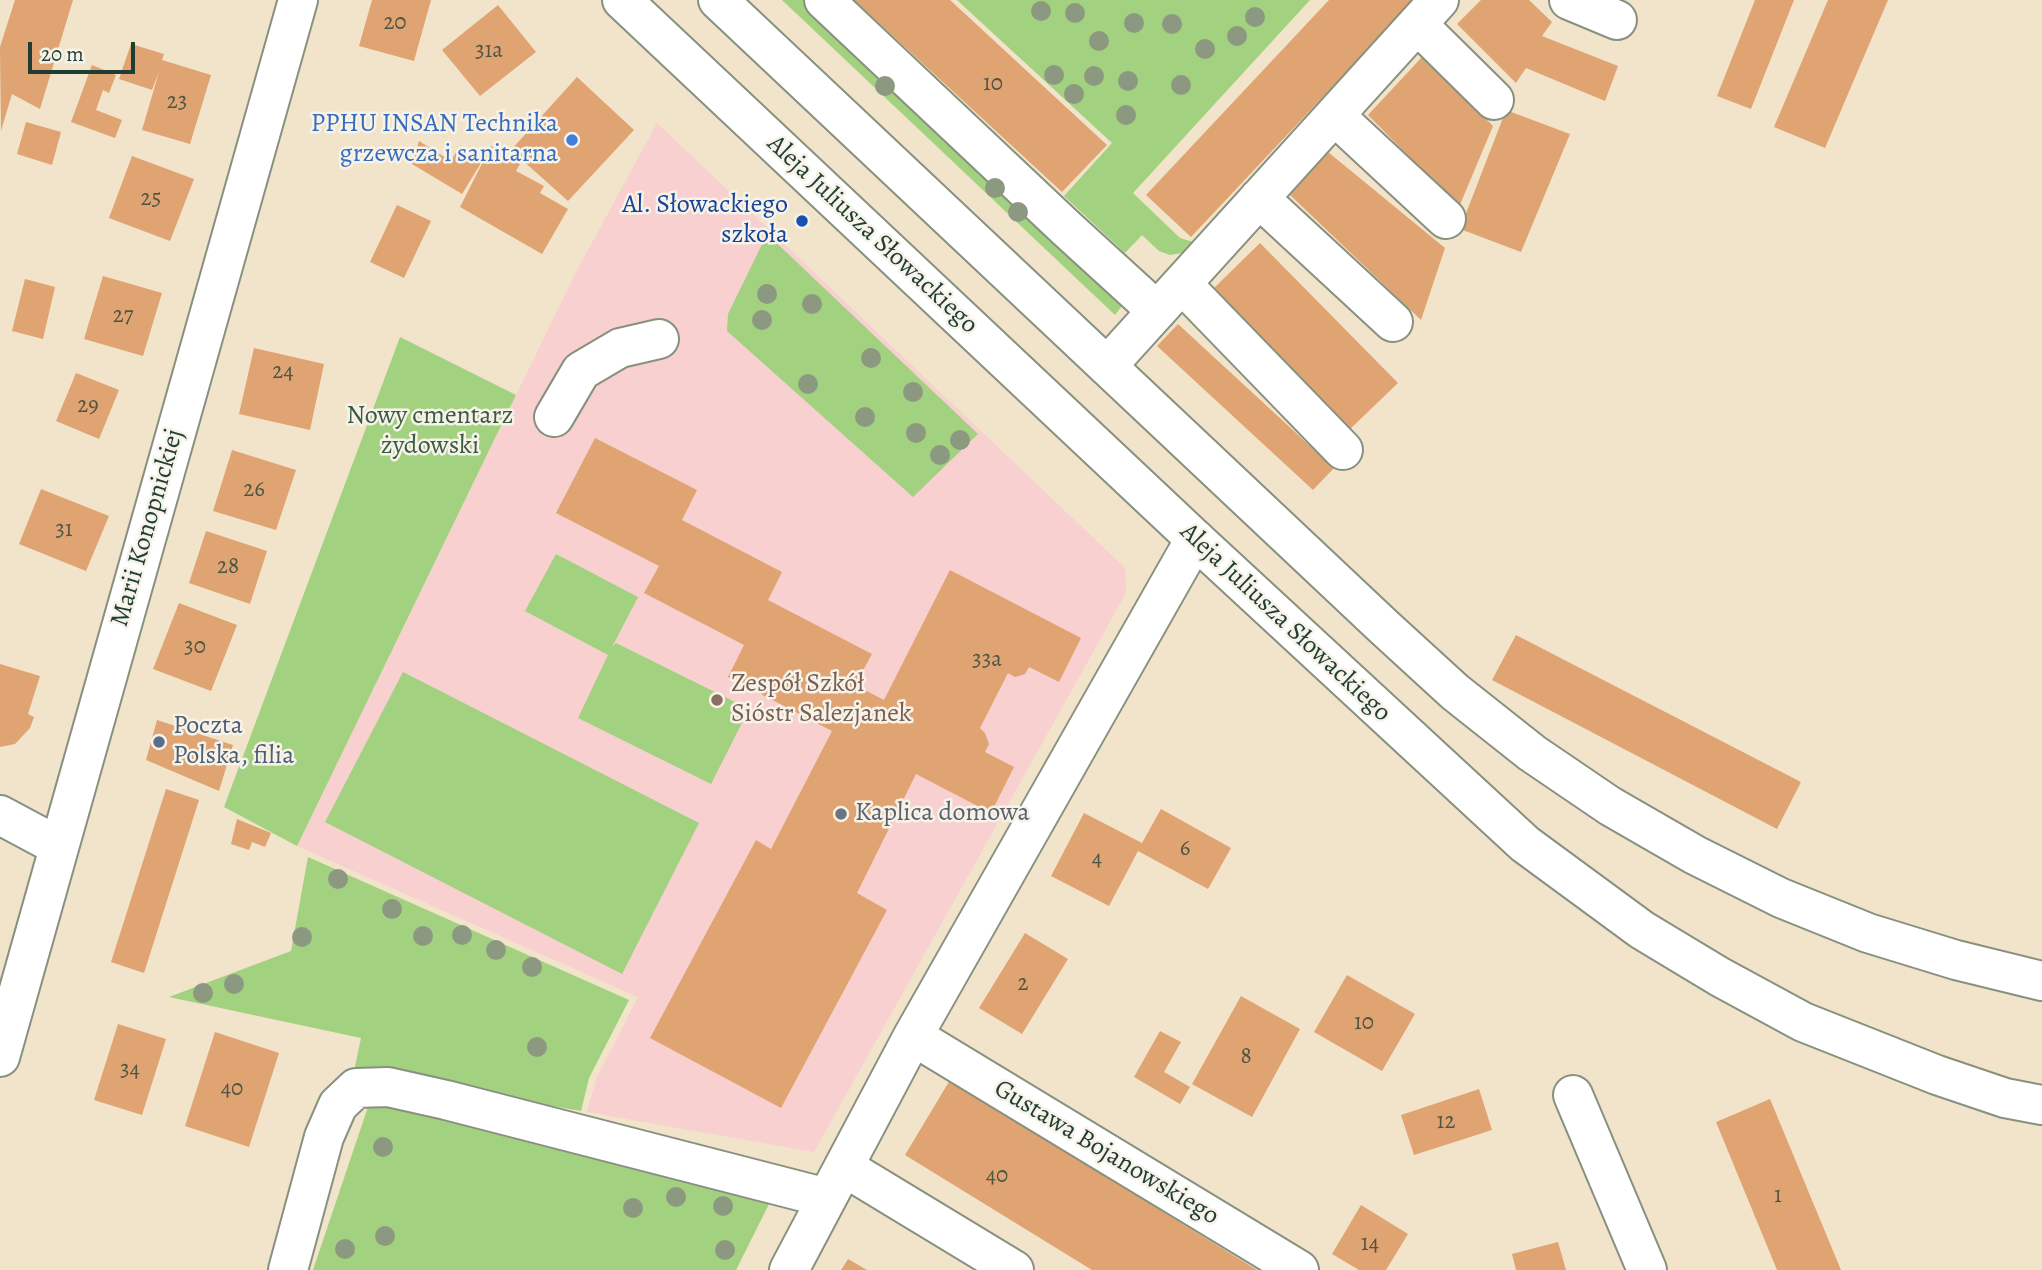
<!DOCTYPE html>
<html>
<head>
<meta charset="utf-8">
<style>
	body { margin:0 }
	#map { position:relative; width:2042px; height:1270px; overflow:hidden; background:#f1e4ca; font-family:Alegreya,serif }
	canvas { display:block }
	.scale { position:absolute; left:28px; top:42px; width:107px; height:32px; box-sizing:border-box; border:4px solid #1f3d34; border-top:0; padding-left:9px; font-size:21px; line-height:24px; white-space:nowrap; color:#1f3d34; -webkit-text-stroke:5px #f7f3e8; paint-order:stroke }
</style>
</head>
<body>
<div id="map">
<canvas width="2042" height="1270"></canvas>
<div class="scale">20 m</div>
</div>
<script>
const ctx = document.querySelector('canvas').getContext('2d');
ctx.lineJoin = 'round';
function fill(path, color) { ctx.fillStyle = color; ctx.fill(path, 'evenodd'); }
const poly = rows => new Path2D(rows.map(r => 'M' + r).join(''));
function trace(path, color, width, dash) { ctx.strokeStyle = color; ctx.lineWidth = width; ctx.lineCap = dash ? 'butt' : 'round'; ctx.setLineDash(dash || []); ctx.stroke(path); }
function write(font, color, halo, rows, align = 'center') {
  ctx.font = font + ' Alegreya,serif'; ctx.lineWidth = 5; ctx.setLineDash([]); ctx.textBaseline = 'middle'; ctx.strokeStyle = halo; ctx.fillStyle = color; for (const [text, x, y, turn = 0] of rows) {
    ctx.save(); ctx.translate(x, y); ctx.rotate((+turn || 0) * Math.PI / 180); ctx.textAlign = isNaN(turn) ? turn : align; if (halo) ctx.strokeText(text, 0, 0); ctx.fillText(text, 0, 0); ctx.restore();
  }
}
const built = poly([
	[657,123,1125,568,1126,593,814,1152,587,1112,597,1077,638,997,297,846,575,274]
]);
const green = poly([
	[782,0,806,0,1121,297,1121,307,1115,315],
	[957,0,1310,0,1133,193,1180,238,1200,244,1187,252,1170,255,1159,251,1142,235,1125,253,1064,196,1112,143],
	[767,234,978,434,913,497,727,331,728,314],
	[400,337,516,395,297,846,224,807],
	[556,554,638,597,612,647,616,643,749,709,711,784,578,718,608,655,525,611],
	[403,672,699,823,622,974,325,822],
	[308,857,629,1000,589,1078,581,1111,354,1071,361,1038,169,997,291,951],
	[373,1092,771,1200,736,1270,313,1270]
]);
const building = poly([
	[15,0,73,0,40,109,12,94,1,131,0,47],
	[372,0,431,0,414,61,359,46],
	[854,0,950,0,1107,145,1062,192],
	[1329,0,1414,0,1191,237,1146,195],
	[1481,0,1529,0,1552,22,1542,36,1618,66,1605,101,1526,68,1516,83,1457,24],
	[1755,0,1794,0,1751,109,1717,96],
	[1828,0,1888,0,1825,148,1774,127],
	[498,5,536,52,480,96,442,50],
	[131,44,164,54,162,60,211,75,190,144,142,130,159,72,152,90,119,79],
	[1423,56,1493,126,1459,207,1368,115],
	[92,65,116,75,109,93,103,90,96,110,122,120,115,138,71,122],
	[577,77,634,130,568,201,511,150],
	[1506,110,1570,134,1521,252,1460,229],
	[26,122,61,132,52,165,17,154],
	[419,141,451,161,458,149,481,163,462,194,412,164],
	[491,146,520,164,516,171,544,186,540,193,568,209,542,254,460,207],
	[1328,152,1445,248,1421,320,1289,194],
	[132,156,194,179,170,241,109,218],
	[397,205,431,221,404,278,370,262],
	[1260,243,1398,383,1347,432,1210,292],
	[103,276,162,293,143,356,84,339],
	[25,279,55,287,43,339,12,331],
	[1178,324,1334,468,1313,490,1157,346],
	[254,348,324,364,310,430,239,414],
	[76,373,119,390,99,439,56,421],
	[595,438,697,490,682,520,782,572,768,600,872,654,855,685,884,700,950,570,1081,638,1059,682,1029,667,1025,674,1015,677,1008,673,980,728,985,733,989,744,985,752,1014,767,991,813,916,774,857,893,887,910,781,1108,650,1038,756,840,771,849,832,731,728,677,744,645,644,593,659,566,556,513],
	[232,450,296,470,276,530,213,511],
	[41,489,109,516,86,571,19,544],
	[206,531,267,551,250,604,189,583],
	[179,603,237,625,211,691,153,669],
	[1516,635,1801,782,1777,829,1492,680],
	[0,664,40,676,28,714,34,717,30,728,15,744,0,747],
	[157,720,233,745,219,791,146,760],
	[166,789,199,800,144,973,111,962],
	[1161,809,1231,848,1208,889,1138,851,1109,906,1051,876,1084,813,1142,843],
	[237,819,271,833,265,847,252,842,249,850,231,844],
	[1025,933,1068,959,1022,1034,979,1008],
	[1347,975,1415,1014,1382,1071,1314,1032],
	[1241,996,1300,1029,1252,1117,1192,1084],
	[118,1024,166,1039,142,1115,94,1100],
	[1160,1031,1181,1042,1164,1072,1190,1087,1180,1104,1134,1077],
	[215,1032,279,1053,249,1147,185,1126],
	[950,1080,1257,1270,1092,1270,905,1155],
	[1479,1089,1492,1130,1414,1155,1401,1115],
	[1770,1099,1841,1270,1777,1270,1716,1122],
	[1361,1205,1408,1234,1386,1270,1359,1270,1332,1254],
	[1558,1242,1566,1270,1516,1270,1512,1254],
	[848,1259,867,1270,841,1270]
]);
const minor = poly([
	[824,0,1066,228,1157,311],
	[1569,0,1617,20],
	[1417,24,1494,100],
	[1335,116,1446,219],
	[1259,198,1393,322],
	[1182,284,1343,450],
	[1107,366,1439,0],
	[554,417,581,371,620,348,659,339],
	[0,815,58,846],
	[913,1036,1299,1270],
	[0,1057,298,0],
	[1573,1095,1647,1270],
	[844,1167,1014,1270],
	[288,1270,324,1137,338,1105,356,1088,388,1087,446,1100,827,1198],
	[789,1270,913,1036,1195,539]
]);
const major = poly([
	[622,0,1195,539,1525,844,1642,930,1720,977,1803,1022,1937,1075,2005,1098,2042,1105],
	[718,0,1384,627,1455,692,1532,753,1610,806,1695,855,1781,898,1868,933,1956,960,2042,981]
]);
const trees = [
	[1041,11],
	[1075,13],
	[1255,17],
	[1134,23],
	[1172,24],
	[1237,36],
	[1099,41],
	[1205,49],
	[1054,75],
	[1094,76],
	[1128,81],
	[1181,85],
	[885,86],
	[1074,94],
	[1126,115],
	[995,188],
	[1018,212],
	[767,294],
	[812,304],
	[762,320],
	[871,358],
	[808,384],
	[913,392],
	[865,417],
	[916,433],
	[960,440],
	[940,455],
	[338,879],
	[392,909],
	[462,935],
	[423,936],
	[302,937],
	[496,950],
	[532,967],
	[234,984],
	[203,993],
	[537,1047],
	[383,1147],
	[676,1197],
	[723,1206],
	[633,1208],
	[385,1236],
	[345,1249],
	[725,1250]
];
const markers = [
	[572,140,7,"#3f7fe0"],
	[802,221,7,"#1a4fb4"],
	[717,700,7,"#8d6e63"],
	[159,742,7,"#5c6f8a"],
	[841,814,7,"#6b7280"]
];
const numberNames = [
	["20",395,23],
	["31a",489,51],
	["10",993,84],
	["23",177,102],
	["25",151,199],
	["27",123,316],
	["24",283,372],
	["29",88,406],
	["26",254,490],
	["31",64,530],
	["28",228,567],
	["30",195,647],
	["33a",987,660],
	["6",1185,849],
	["4",1097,859],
	["2",1023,984],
	["10",1364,1023],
	["8",1246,1057],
	["34",130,1070],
	["40",232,1089],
	["12",1446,1122],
	["40",997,1176],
	["1",1778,1196],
	["14",1370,1244]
];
const shopNames = [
	["PPHU INSAN Technika",558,125],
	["grzewcza i sanitarna",558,155]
];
const transitNames = [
	["Al. Słowackiego",788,206],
	["szkoła",788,236]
];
const streetNames = [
	["Aleja Juliusza Słowackiego",872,235,43],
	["Marii Konopnickiej",148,528,-74],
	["Aleja Juliusza Słowackiego",1285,623,43],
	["Gustawa Bojanowskiego",1106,1153,31]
];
const parkNames = [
	["Nowy cmentarz",430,417],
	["żydowski",430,447]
];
const educationNames = [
	["Zespół Szkół",731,685],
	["Sióstr Salezjanek",731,715]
];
const serviceNames = [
	["Poczta",173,727],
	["Polska, filia",173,757]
];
const worshipNames = [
	["Kaplica domowa",855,814]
];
fill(built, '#f7d0cf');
fill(green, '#a2d17f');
fill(building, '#e0a372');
trace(minor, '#88907f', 42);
trace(major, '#88907f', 42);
trace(minor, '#fff', 38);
trace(major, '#fff', 38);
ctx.fillStyle = '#8c9980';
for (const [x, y] of trees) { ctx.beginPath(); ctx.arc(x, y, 10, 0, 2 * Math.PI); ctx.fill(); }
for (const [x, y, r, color] of markers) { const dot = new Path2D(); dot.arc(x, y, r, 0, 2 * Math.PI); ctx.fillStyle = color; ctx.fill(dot); trace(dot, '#f7f3e8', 2.5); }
write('23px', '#4f5644', null, numberNames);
write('26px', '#366cbe', '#f7f3e8', shopNames, 'right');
write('26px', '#164399', '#f7f3e8', transitNames, 'right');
write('26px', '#1f3d34', '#f7f3e8', streetNames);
write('26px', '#395b43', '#f7f3e8', parkNames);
write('26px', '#785e54', '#f7f3e8', educationNames, 'left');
write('26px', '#4e5e75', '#f7f3e8', serviceNames, 'left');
write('26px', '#5b616d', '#f7f3e8', worshipNames, 'left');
</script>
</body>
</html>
